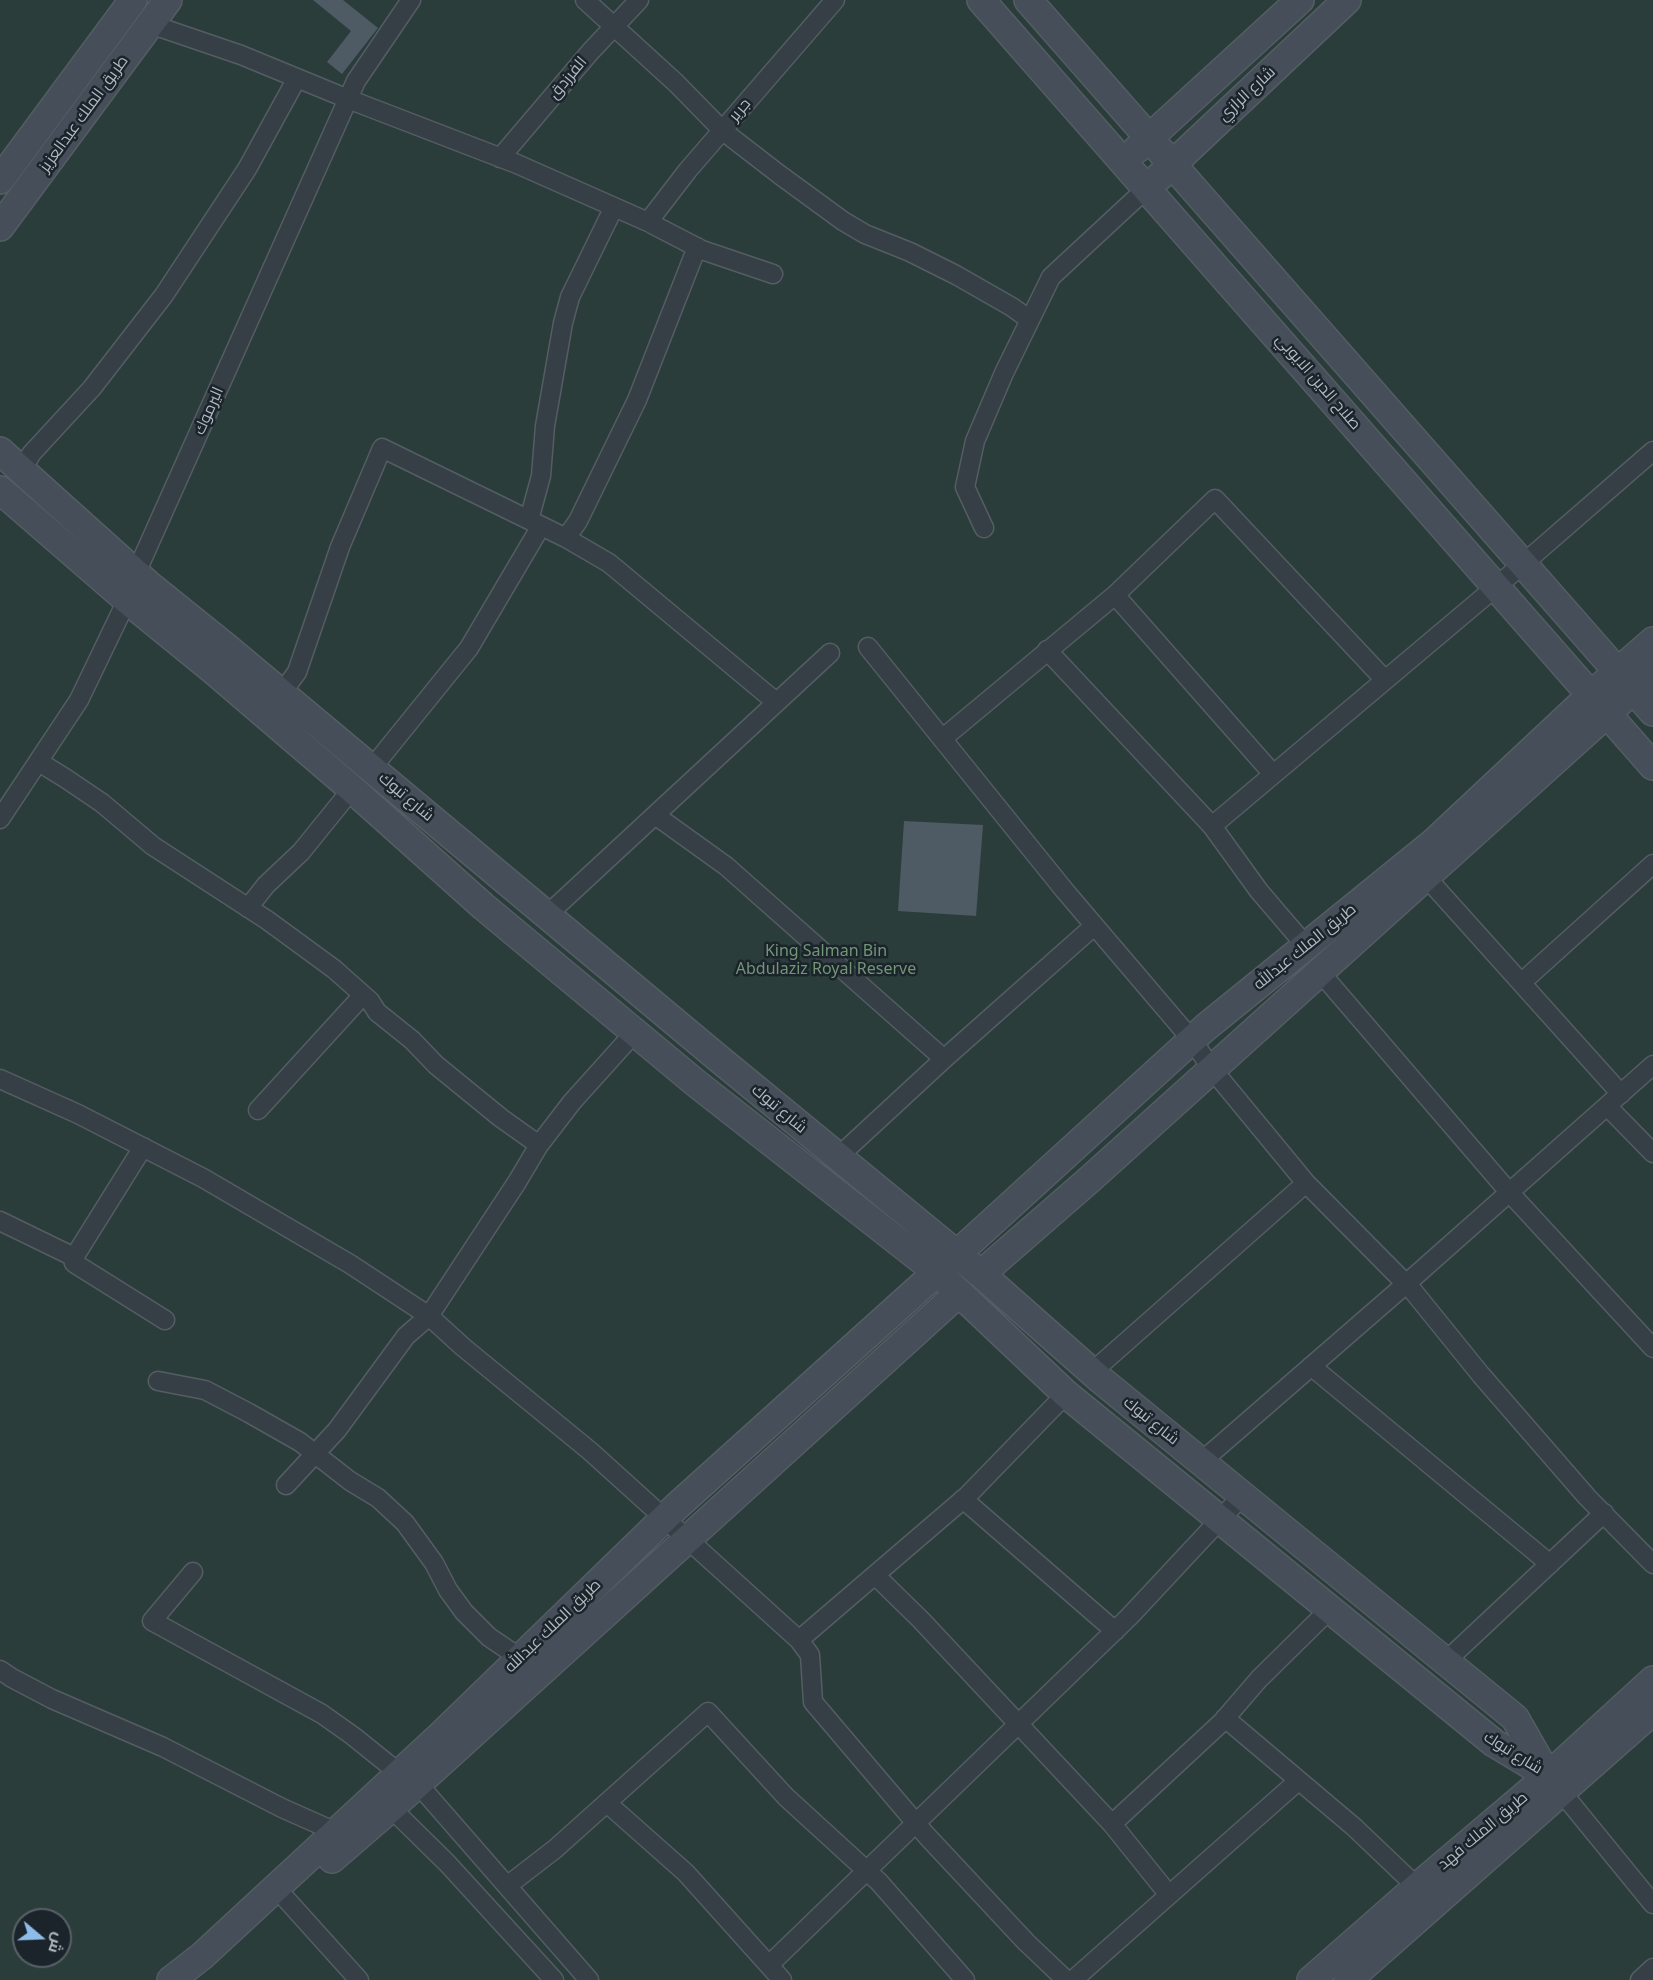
<!DOCTYPE html>
<html>
<head>
<meta charset="utf-8">
<style>
	body { margin:0 }
	#map { position:relative; width:1653px; height:1980px; overflow:hidden; background:#232d35; font-family:"Noto Sans",Cairo,sans-serif }
	canvas { display:block }
	.north { position:absolute; left:12px; top:1908px; width:60px; height:60px; box-sizing:border-box; background:#1c242b; border:2px solid #586067; border-radius:50%; rotate:109deg; font-size:16px; font-weight:700; line-height:24px; text-align:center; color:#b1bac2 }
	.north::after { content:''; display:block; margin:auto; width:21px; height:27px; background:#8ebcea; clip-path:polygon(50% 0,100% 100%,50% 72%,0 100%) }
</style>
</head>
<body>
<div id="map">
<canvas width="1653" height="1980"></canvas>
<div class="north">ش</div>
</div>
<script>
const ctx = document.querySelector('canvas').getContext('2d');
ctx.lineJoin = 'round';
function fill(path, color) { ctx.fillStyle = color; ctx.fill(path, 'evenodd'); }
const poly = rows => new Path2D(rows.map(r => 'M' + r).join(''));
function trace(path, color, width, dash) { ctx.strokeStyle = color; ctx.lineWidth = width; ctx.lineCap = dash ? 'butt' : 'round'; ctx.setLineDash(dash || []); ctx.stroke(path); }
function write(font, color, halo, rows, align = 'center') {
  ctx.font = font + ' "Noto Sans",Cairo,sans-serif'; ctx.lineWidth = 5; ctx.setLineDash([]); ctx.textBaseline = 'middle'; ctx.strokeStyle = halo; ctx.fillStyle = color; for (const [text, x, y, turn = 0] of rows) {
    ctx.save(); ctx.translate(x, y); ctx.rotate((+turn || 0) * Math.PI / 180); ctx.textAlign = isNaN(turn) ? turn : align; if (halo) ctx.strokeText(text, 0, 0); ctx.fillText(text, 0, 0); ctx.restore();
  }
}
const green = poly([
	[0,0,1653,0,1653,1980,0,1980],
	[24,1920,60,1920,60,1956,24,1956]
]);
const building = poly([
	[313,0,343,0,378,28,342,74,327,62,351,31],
	[904,821,983,825,976,916,898,911]
]);
const street = poly([
	[585,0,676,83,723,131,780,175,843,221,865,234,910,252,956,275,1012,307,1030,320],
	[150,24,241,55,348,99,517,164,648,222,702,250,773,274],
	[500,158,591,51,639,0],
	[648,222,688,170,835,0],
	[21,470,32,453,92,388,164,295,247,169,297,78],
	[529,520,541,476,545,426,563,323,570,297,614,207],
	[984,528,965,487,975,441,1004,373,1051,277,1147,188],
	[566,538,578,521,637,400,697,247],
	[1115,595,1273,774],
	[868,647,1065,891,1192,1040,1212,1069,1306,1183,1413,1291,1481,1375,1587,1497,1653,1564],
	[1047,650,1212,826,1259,891,1306,946],
	[281,694,297,672,340,547,382,448,566,538,609,563,776,702],
	[942,739,1115,595,1215,499,1385,680],
	[39,762,65,778,102,803,153,846,267,920,334,969,370,1001,377,1012,412,1040,436,1065,501,1118,539,1145],
	[372,768,469,648,541,526],
	[655,815,726,866,944,1059],
	[0,819,79,700,127,600,136,573,356,81,411,0],
	[1212,826,1523,564,1653,451],
	[1426,877,1621,1094],
	[248,908,266,885,301,852,352,789],
	[547,915,830,653],
	[1320,972,1509,1192,1653,1348],
	[1521,983,1653,864],
	[0,1079,78,1114,203,1178,350,1264,429,1316,463,1347,590,1451,799,1640,810,1655,813,1702,926,1835,1026,1942,1066,1980],
	[1607,1106,1653,1153],
	[258,1110,363,995],
	[838,1157,944,1059,1094,926],
	[0,1221,72,1256,74,1263,165,1320],
	[73,1259,143,1147],
	[1311,1366,1550,1564],
	[1092,1372,1306,1183],
	[158,1381,205,1390,249,1413,300,1442,350,1481,378,1498,405,1523,434,1563,448,1590,464,1612,489,1637,520,1658],
	[1201,1462,1406,1284,1653,1065],
	[286,1485,337,1430,406,1336,429,1316,517,1182,539,1145,572,1102,635,1032],
	[963,1499,1115,1631],
	[193,1572,152,1621,322,1714,353,1736,399,1773],
	[875,1575,921,1620,1112,1824,1169,1895],
	[799,1640,967,1496,1066,1394],
	[1446,1661,1604,1513],
	[0,1670,12,1678,52,1699,163,1747,282,1808,336,1832],
	[1225,1718,1354,1827,1417,1887],
	[418,1784,589,1980],
	[1555,1784,1653,1904],
	[607,1803,686,1873,782,1980],
	[391,1808,447,1863,554,1980],
	[1112,1824,1222,1722,1259,1679,1330,1609],
	[507,1886,555,1849,708,1712,786,1797,879,1882,965,1980],
	[286,1899,359,1980],
	[769,1965,1129,1617,1242,1496],
	[1073,1980,1298,1781],
	[1640,1980,1653,1968]
]);
const secondary = poly([
	[981,0,1653,766],
	[1028,0,1653,712],
	[1137,149,1300,0],
	[1159,177,1347,0],
	[0,180,133,0],
	[0,227,168,0],
	[0,451,149,585,226,647,718,1058,981,1274,1101,1380,1515,1718,1548,1776],
	[0,490,127,600,213,670,352,789,484,907,697,1084,937,1272,1066,1394,1494,1743,1547,1775],
	[957,1254,1206,1027,1433,843,1591,695,1653,641],
	[981,1274,1089,1180,1653,672],
	[332,1859,391,1808,959,1293],
	[171,1980,202,1956,440,1736,676,1507,937,1272],
	[1311,1980,1417,1887,1548,1776,1653,1680],
	[1348,1980,1653,1711]
]);
const streetNames = [
	["الفرزدق",568,78,-50],
	["شارع الرازي",1247,94,-43],
	["جرير",740,110,-50],
	["طريق الملك عبدالعزيز",84,114,-54],
	["صلاح الدين الايوبي",1318,382,49],
	["اليرموك",209,411,-66],
	["شارع تبوك",406,797,40],
	["طريق الملك عبدالله",1305,947,-39],
	["شارع تبوك",779,1109,40],
	["شارع تبوك",1151,1421,39],
	["طريق الملك عبدالله",553,1626,-44],
	["شارع تبوك",1513,1753,32],
	["طريق الملك فهد",1483,1831,-40]
];
const parkNames = [
	["King Salman Bin",826,951],
	["Abdulaziz Royal Reserve",826,969]
];
fill(green, '#2b3d3b');
fill(building, '#4e5a64');
trace(street, '#545d64', 21);
trace(secondary, '#545d64', 30);
trace(street, '#363f46', 18);
trace(secondary, '#454e59', 27);
write('16px', '#b1bac2', '#1c242b', streetNames);
write('16px', '#729676', '#1c242b', parkNames);
</script>
</body>
</html>
